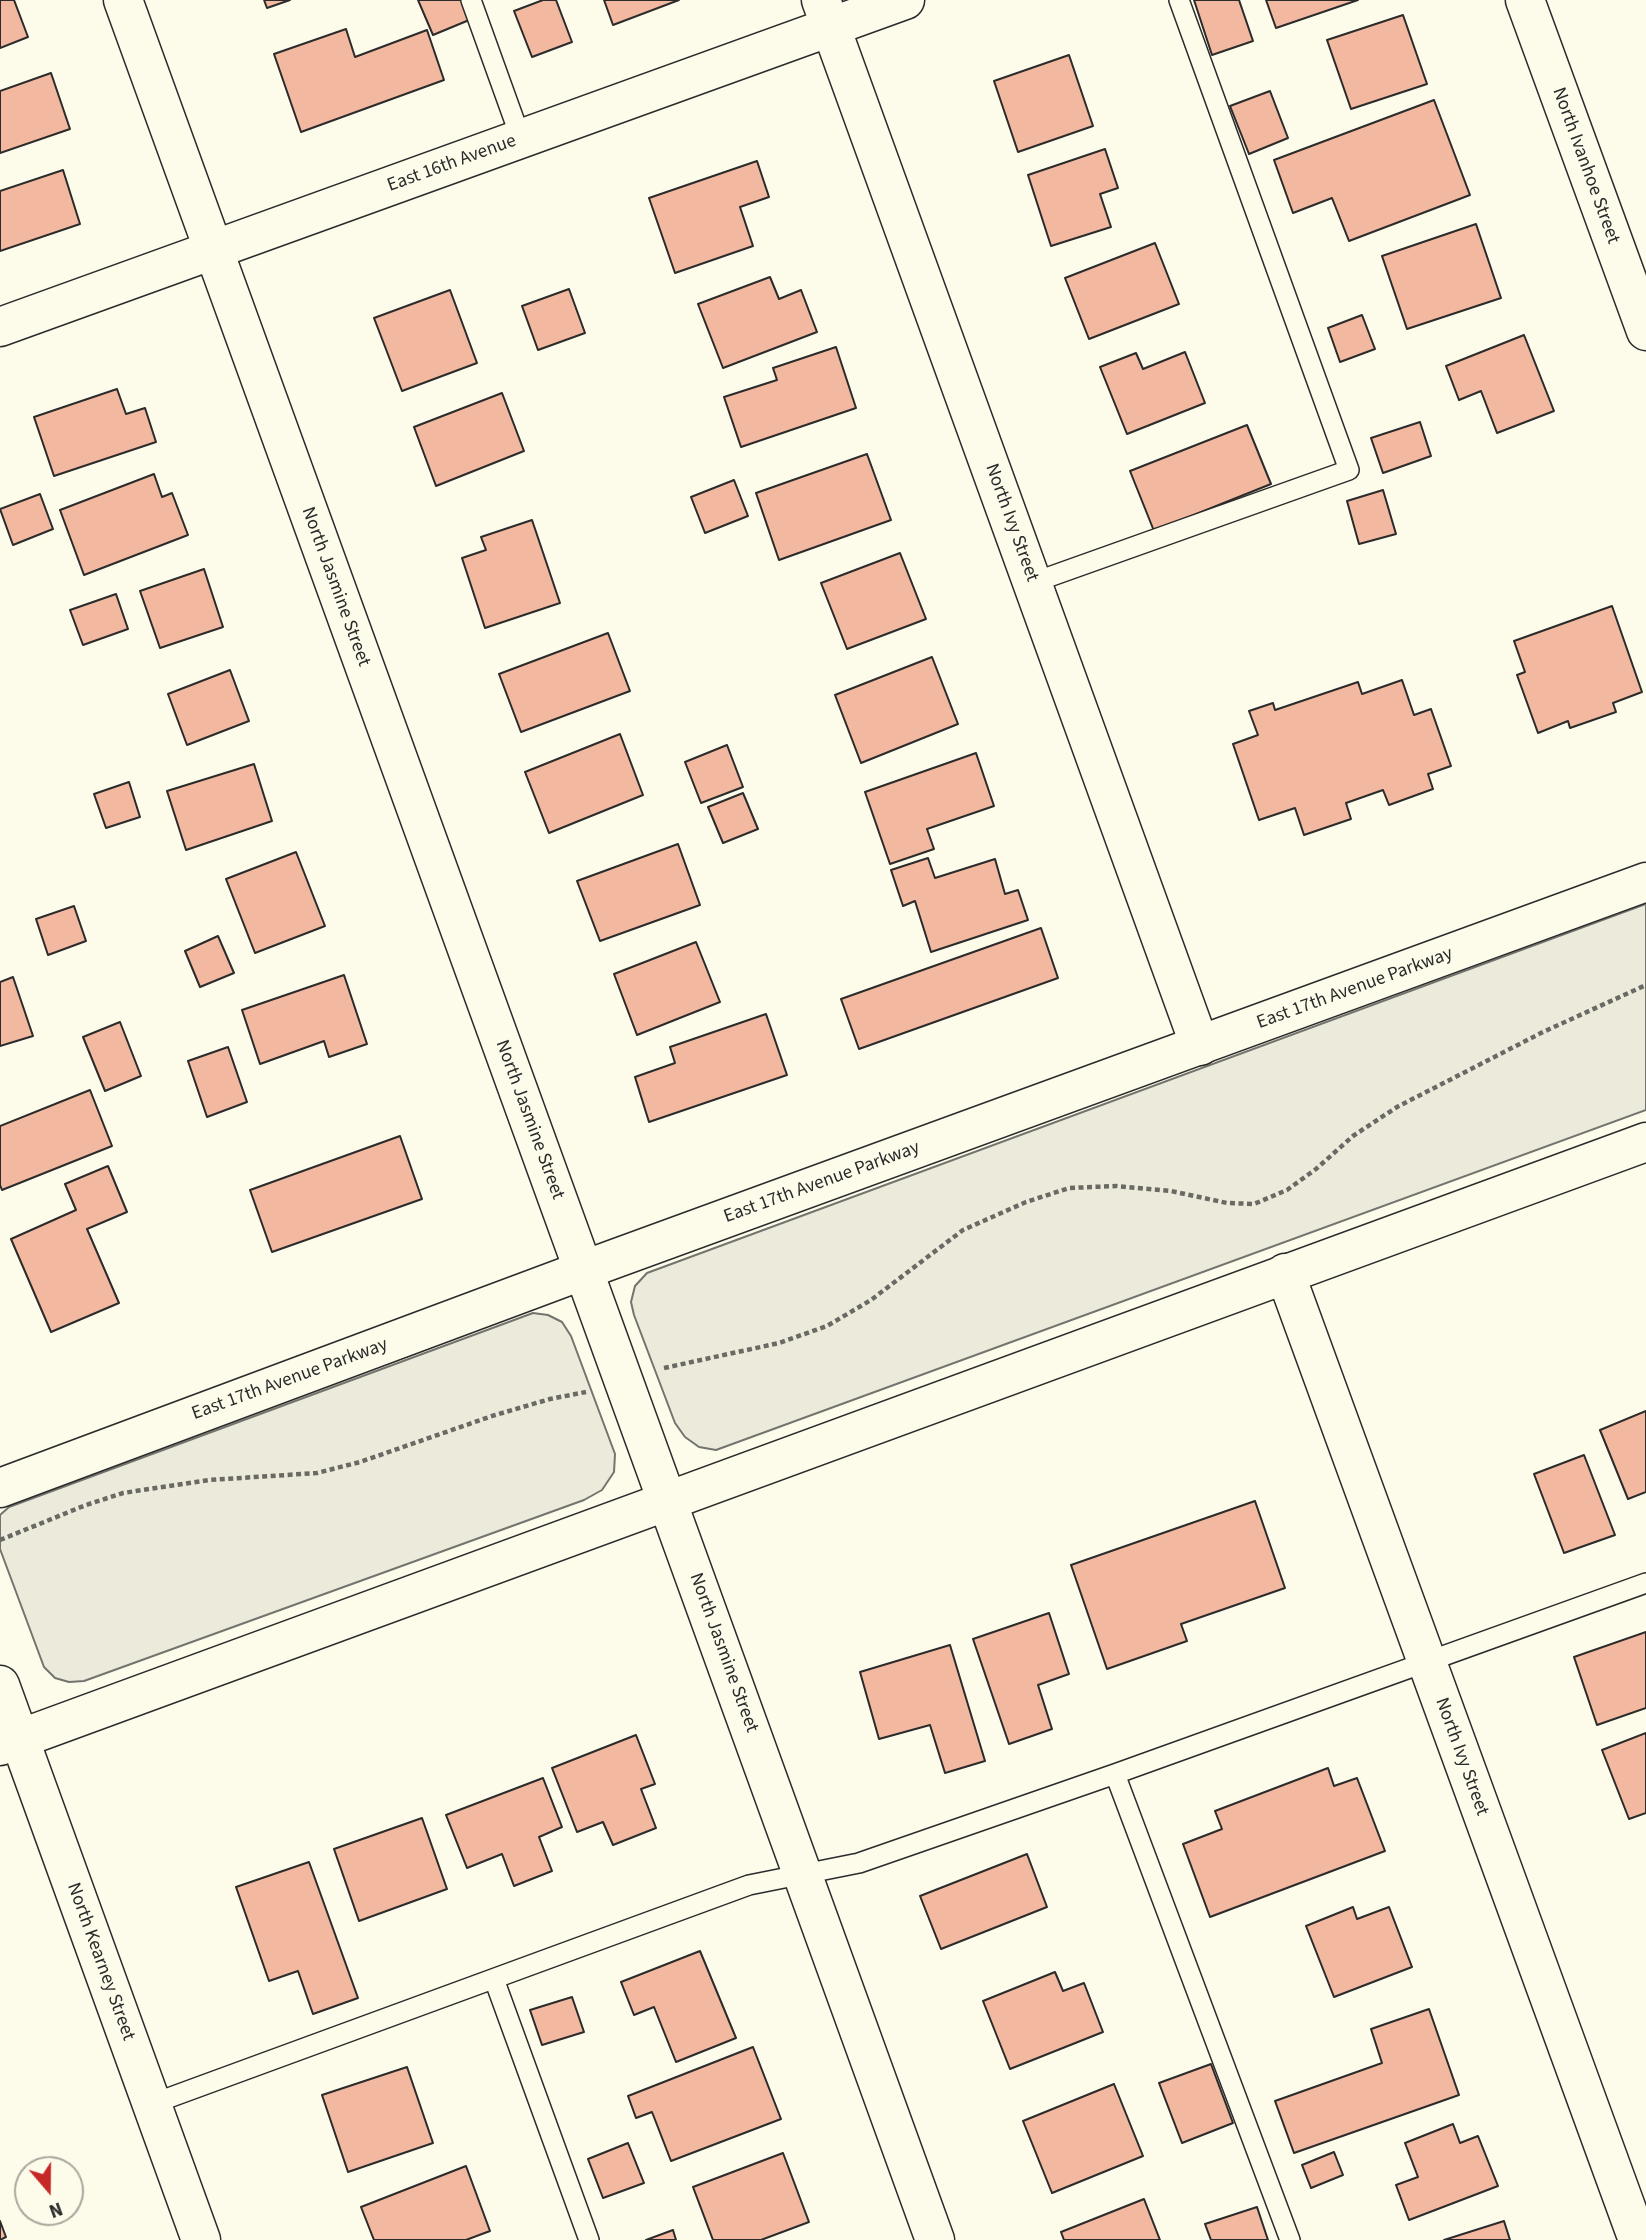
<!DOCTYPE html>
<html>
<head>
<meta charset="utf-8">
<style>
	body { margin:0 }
	#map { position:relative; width:1646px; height:2240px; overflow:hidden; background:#fdfbea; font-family:"Source Sans 3",sans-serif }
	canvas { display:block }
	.north { position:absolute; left:14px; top:2156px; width:70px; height:70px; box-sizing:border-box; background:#fdfbea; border:2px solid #a9a89e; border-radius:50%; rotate:160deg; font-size:19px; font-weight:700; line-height:28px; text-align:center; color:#2b2b2b }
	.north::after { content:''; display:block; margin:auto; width:24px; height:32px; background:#c62828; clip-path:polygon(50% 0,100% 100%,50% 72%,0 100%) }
</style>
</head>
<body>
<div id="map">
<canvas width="1646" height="2240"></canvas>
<div class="north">N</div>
</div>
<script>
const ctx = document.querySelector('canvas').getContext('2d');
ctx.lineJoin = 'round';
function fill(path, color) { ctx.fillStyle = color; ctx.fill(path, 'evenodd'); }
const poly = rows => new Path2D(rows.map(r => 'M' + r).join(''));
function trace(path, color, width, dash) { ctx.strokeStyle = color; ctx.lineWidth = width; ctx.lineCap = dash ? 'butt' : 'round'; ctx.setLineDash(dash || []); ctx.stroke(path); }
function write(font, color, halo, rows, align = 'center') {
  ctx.font = font + ' "Source Sans 3",sans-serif'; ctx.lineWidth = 5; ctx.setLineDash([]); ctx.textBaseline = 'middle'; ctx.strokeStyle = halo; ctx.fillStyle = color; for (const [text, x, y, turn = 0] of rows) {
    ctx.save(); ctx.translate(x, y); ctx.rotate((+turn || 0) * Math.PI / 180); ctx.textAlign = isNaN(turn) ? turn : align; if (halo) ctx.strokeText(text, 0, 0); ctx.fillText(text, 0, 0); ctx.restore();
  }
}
const green = poly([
	[1646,904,1646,1110,716,1450,699,1447,685,1437,675,1423,634,1315,631,1302,635,1286,647,1273,1646,904],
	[533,1313,548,1315,562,1322,571,1336,615,1454,614,1472,602,1490,584,1500,84,1681,69,1682,55,1678,44,1667,0,1549,0,1515,9,1507,533,1313]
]);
const building = poly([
	[0,0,14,0,28,37,0,48,0,0],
	[264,0,290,0,267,8,264,0],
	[418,0,466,0,474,18,433,35,418,0],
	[543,0,556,0,572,42,532,57,514,11,543,0],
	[604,0,679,0,613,25,604,0],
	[1194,0,1239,0,1253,41,1212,55,1194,0],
	[1266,0,1358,0,1276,28,1266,0],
	[1403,15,1427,84,1351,109,1327,40,1403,15],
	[346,29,355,57,427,30,444,80,301,132,274,54,346,29],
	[1069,55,1093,126,1018,152,994,81,1069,55],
	[51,73,70,129,0,153,0,91,51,73],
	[1270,91,1288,138,1249,154,1230,106,1270,91],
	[1434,100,1470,195,1349,241,1332,198,1293,213,1274,160,1434,100],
	[1105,149,1118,188,1100,194,1111,227,1051,246,1028,175,1105,149],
	[757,161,769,197,740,207,753,246,675,273,649,198,757,161],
	[63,170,80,224,0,251,0,191,63,170],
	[1476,224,1501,298,1407,329,1382,256,1476,224],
	[1155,243,1179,304,1089,339,1065,278,1155,243],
	[770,277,779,299,801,290,817,332,723,368,698,304,770,277],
	[569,289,585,333,538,350,522,306,569,289],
	[450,290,477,363,402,391,374,318,450,290],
	[1362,315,1375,349,1340,362,1328,328,1362,315],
	[1524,335,1554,411,1497,433,1481,391,1459,400,1446,366,1524,335],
	[836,347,856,408,741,447,724,397,777,380,773,368,836,347],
	[1185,352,1205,403,1127,434,1100,367,1136,353,1143,369,1185,352],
	[117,389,126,414,145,408,156,442,54,476,34,417,117,389],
	[502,393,524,451,436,486,414,427,502,393],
	[1420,422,1431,456,1383,473,1371,438,1420,422],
	[1247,425,1271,484,1154,531,1130,471,1247,425],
	[867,454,891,520,779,560,756,493,867,454],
	[154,474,162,497,172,493,188,535,84,575,60,510,154,474],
	[734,480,748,516,705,533,691,497,734,480],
	[1383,490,1396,534,1359,544,1347,501,1383,490],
	[40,494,53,529,13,545,0,509,40,494],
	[532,520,560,603,485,628,462,558,486,550,481,537,532,520],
	[900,553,926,619,847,649,821,583,900,553],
	[204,569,223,627,160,648,140,591,204,569],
	[116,594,128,629,83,645,70,610,116,594],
	[1612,606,1642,692,1613,703,1616,712,1570,728,1568,721,1538,733,1517,675,1525,672,1514,641,1612,606],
	[608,633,630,691,521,732,499,674,608,633],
	[932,657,958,724,861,763,835,695,932,657],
	[230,670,249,721,187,745,168,694,230,670],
	[1402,680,1414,715,1431,709,1451,766,1428,774,1433,789,1389,805,1383,790,1346,803,1351,819,1304,835,1295,808,1259,820,1233,744,1258,735,1249,711,1273,703,1275,710,1358,682,1362,694,1402,680],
	[620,734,643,795,549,833,525,772,620,734],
	[727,745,743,787,701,803,685,762,727,745],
	[976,753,994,806,927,829,934,849,890,864,865,792,976,753],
	[254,764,272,821,186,850,167,791,254,764],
	[129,782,140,817,106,828,94,794,129,782],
	[743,793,758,829,723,843,708,807,743,793],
	[678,844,700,905,600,941,577,881,678,844],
	[296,852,325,926,255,953,226,879,296,852],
	[928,858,935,878,995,859,1005,894,1018,890,1028,920,931,952,915,901,903,906,891,870,928,858],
	[74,906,86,941,48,955,36,919,74,906],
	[1041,928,1058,978,859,1049,841,999,1041,928],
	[218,936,234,973,200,987,185,951,218,936],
	[696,942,720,1002,637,1035,614,974,696,942],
	[344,975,367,1044,329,1057,324,1041,260,1064,242,1010,344,975],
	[13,977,33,1036,0,1046,0,982,13,977],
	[766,1014,787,1075,649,1122,635,1077,675,1063,670,1047,766,1014],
	[120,1022,141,1076,105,1091,83,1037,120,1022],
	[228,1047,247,1102,207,1117,188,1061,228,1047],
	[90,1090,112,1146,2,1190,0,1185,0,1126,90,1090],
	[400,1136,422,1199,272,1252,250,1190,400,1136],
	[108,1166,127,1212,87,1229,119,1303,51,1332,11,1239,76,1210,65,1184,108,1166],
	[1646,1411,1646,1492,1628,1499,1600,1430,1646,1411],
	[1584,1455,1615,1535,1564,1553,1534,1474,1584,1455],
	[1255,1501,1285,1588,1181,1624,1187,1641,1107,1669,1071,1565,1255,1501],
	[1049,1613,1069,1674,1038,1685,1052,1729,1009,1744,973,1639,1049,1613],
	[1646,1632,1646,1708,1597,1725,1574,1657,1646,1632],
	[950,1645,985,1761,945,1773,930,1725,879,1739,860,1672,950,1645],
	[1646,1733,1646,1813,1629,1819,1602,1750,1646,1733],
	[636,1735,655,1784,641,1789,656,1828,613,1845,603,1822,577,1832,552,1768,636,1735],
	[1328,1768,1334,1786,1357,1778,1385,1851,1210,1917,1183,1844,1222,1829,1215,1811,1328,1768],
	[543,1778,562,1827,539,1837,552,1871,514,1886,502,1854,467,1868,446,1815,543,1778],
	[422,1818,447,1889,359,1921,334,1849,422,1818],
	[1027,1854,1047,1907,941,1949,920,1896,1027,1854],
	[309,1862,358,1998,313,2014,298,1971,269,1981,236,1887,309,1862],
	[1353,1907,1357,1919,1389,1907,1412,1967,1334,1997,1306,1926,1353,1907],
	[700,1951,736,2038,676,2062,654,2007,634,2015,621,1982,700,1951],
	[1055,1972,1063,1991,1084,1983,1103,2032,1010,2069,983,2001,1055,1972],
	[572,1997,584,2032,542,2045,530,2010,572,1997],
	[1429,2009,1459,2095,1294,2153,1275,2101,1382,2063,1371,2029,1429,2009],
	[753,2047,781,2119,671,2161,652,2112,636,2118,628,2096,753,2047],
	[1211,2064,1233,2123,1182,2143,1159,2083,1211,2064],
	[407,2067,433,2143,348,2172,322,2095,407,2067],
	[1114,2084,1143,2156,1052,2193,1023,2121,1114,2084],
	[1453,2124,1460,2143,1478,2136,1498,2186,1409,2220,1396,2185,1418,2177,1405,2143,1453,2124],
	[628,2143,644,2183,603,2198,588,2159,628,2143],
	[1334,2152,1343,2175,1311,2188,1302,2165,1334,2152],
	[783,2153,809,2222,761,2240,713,2240,693,2187,783,2153],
	[466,2166,490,2231,466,2240,374,2240,361,2207,466,2166],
	[1144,2199,1160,2240,1064,2240,1061,2232,1144,2199],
	[1257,2207,1268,2240,1211,2240,1205,2224,1257,2207],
	[0,2221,6,2237,0,2240,0,2221],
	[1504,2221,1510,2240,1444,2240,1504,2221],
	[673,2230,676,2240,646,2240,673,2230]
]);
const path = poly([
	[664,1368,779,1343,827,1326,871,1300,963,1230,1026,1202,1069,1188,1116,1186,1171,1191,1227,1203,1254,1204,1287,1190,1316,1169,1353,1136,1397,1107,1543,1032,1646,985],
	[0,1540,86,1505,123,1493,209,1480,317,1473,360,1462,492,1416,550,1399,586,1392]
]);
const service = poly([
	[471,0,521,139],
	[1032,583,1349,470,1179,0],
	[1115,1774,1290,2240],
	[494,1979,589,2240],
	[152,2104,749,1885,859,1863,1115,1774,1646,1583]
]);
const minor = poly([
	[123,0,935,2240],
	[821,0,1200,1046],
	[1525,0,1646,331],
	[0,327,905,0],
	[1285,1273,1638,2240],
	[0,1685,201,2240]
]);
const secondary = poly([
	[0,1488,584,1270,1646,882],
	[0,1746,1646,1142]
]);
const streetNames = [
	["East 16th Avenue",452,164,-20],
	["North Ivanhoe Street",1585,166,70],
	["North Ivy Street",1011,523,70],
	["North Jasmine Street",335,587,70],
	["East 17th Avenue Parkway",1355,989,-20],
	["North Jasmine Street",529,1120,70],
	["East 17th Avenue Parkway",822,1183,-20],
	["East 17th Avenue Parkway",290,1380,-20],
	["North Jasmine Street",723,1653,70],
	["North Ivy Street",1461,1757,70],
	["North Kearney Street",100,1962,70]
];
fill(green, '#ecebdb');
trace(green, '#74746e', 2);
fill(building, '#f2b8a0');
trace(building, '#2b2b2b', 2);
trace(service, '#2b2b2b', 22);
trace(minor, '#2b2b2b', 41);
trace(secondary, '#2b2b2b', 41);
trace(path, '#6a6964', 4.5, [5, 3.5]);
trace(service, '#fdfbea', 19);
trace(minor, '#fdfbea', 38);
trace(secondary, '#fdfbea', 38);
write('19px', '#2b2b2b', '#fdfbea', streetNames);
</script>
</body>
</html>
